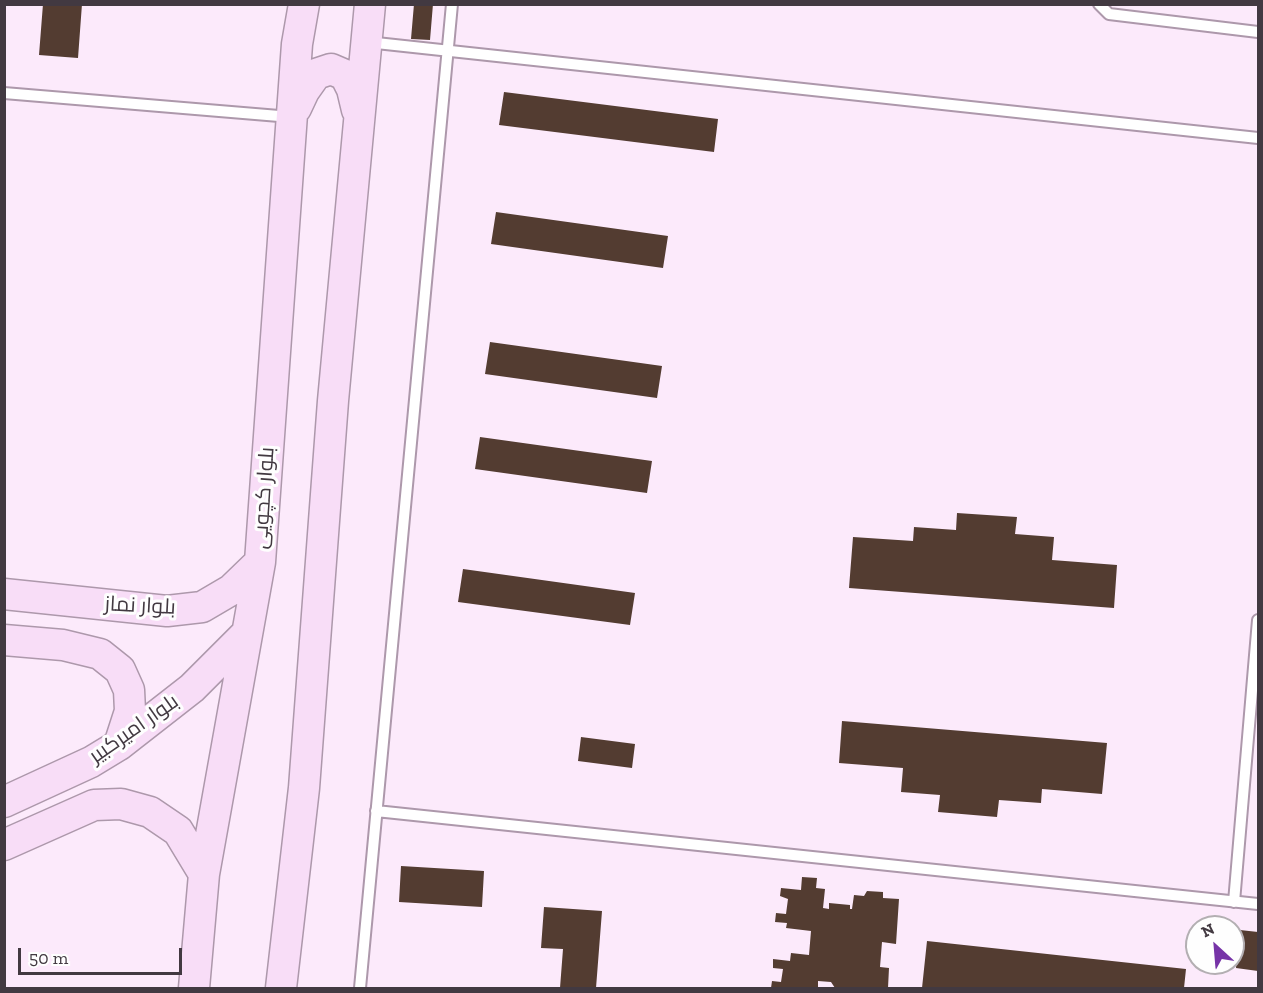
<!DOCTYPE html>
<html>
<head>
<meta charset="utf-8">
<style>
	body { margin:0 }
	#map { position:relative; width:1263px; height:993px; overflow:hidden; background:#fceafb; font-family:"Zilla Slab",serif }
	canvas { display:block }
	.frame { position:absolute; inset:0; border:6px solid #423941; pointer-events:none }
	.north { position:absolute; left:1185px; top:915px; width:60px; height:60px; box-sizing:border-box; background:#fefefe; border:2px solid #b3afb2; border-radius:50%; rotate:334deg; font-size:16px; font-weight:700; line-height:24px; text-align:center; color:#423941 }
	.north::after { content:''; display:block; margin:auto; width:21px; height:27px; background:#7633a7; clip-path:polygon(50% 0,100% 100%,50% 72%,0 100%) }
	.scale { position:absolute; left:18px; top:948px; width:164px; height:27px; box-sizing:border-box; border:3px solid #423941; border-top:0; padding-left:8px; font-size:18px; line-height:21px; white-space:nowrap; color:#423941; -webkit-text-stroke:4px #fefefe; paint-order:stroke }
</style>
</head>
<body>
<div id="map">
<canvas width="1263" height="993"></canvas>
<div class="frame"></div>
<div class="north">N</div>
<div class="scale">50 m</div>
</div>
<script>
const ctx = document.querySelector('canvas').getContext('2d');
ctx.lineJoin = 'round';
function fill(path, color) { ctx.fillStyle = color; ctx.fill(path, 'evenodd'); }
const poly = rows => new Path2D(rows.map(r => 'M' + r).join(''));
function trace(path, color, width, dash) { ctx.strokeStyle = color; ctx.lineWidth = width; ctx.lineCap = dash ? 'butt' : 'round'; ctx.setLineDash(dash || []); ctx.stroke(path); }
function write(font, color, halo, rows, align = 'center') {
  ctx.font = font + ' "Zilla Slab",Cairo,serif'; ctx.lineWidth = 6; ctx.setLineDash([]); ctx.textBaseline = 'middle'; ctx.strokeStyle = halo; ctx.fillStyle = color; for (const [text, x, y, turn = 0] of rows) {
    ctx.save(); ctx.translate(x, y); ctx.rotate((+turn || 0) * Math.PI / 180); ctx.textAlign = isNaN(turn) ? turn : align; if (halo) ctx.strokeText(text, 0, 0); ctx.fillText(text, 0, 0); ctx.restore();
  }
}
const building = poly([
	[43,4,82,4,78,58,39,55],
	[414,4,433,4,430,40,411,39],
	[504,92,718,119,714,152,499,125],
	[496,212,668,236,663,268,491,244],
	[490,342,662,366,657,398,485,374],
	[480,437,652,461,647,493,475,469],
	[957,513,1017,517,1015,534,1054,537,1052,560,1117,565,1114,608,849,588,853,537,913,541,914,527,956,530],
	[463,569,635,593,630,625,458,602],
	[842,721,1107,743,1102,794,1042,789,1041,803,999,800,997,817,938,812,940,795,901,792,903,768,839,763],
	[581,737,635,744,632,768,578,761],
	[401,866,484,871,482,907,399,902],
	[802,877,817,878,816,888,825,889,823,908,829,909,829,903,850,905,850,909,852,909,854,895,864,896,867,891,883,892,883,898,899,899,896,944,882,942,880,967,889,968,888,988,835,988,831,982,818,981,818,988,771,988,772,981,781,982,783,969,773,968,773,959,790,961,791,953,809,955,811,931,786,928,787,923,775,922,776,913,786,914,788,899,780,896,781,888,801,890],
	[544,907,602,911,596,988,560,988,563,949,541,948],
	[1240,930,1258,932,1258,971,1236,968],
	[927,941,1186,969,1184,988,922,988]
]);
const lane = poly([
	[1099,4,1109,14,1258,32],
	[367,42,1258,138],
	[4,93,291,117],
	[376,811,1258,904],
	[1234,902,1258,620],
	[360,988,452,4]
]);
const secondary = poly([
	[296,108,304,91,316,74,331,69,345,75,352,89,357,110],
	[4,594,167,611,202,607,231,590,260,562],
	[4,640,63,645,100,654,120,670,129,690,130,711,119,745],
	[4,802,91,762,119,745,192,688,247,633],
	[4,845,94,805,121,804,150,812,178,831,204,874],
	[194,988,204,874,260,562,297,44,304,4],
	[281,988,304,788,333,401,370,4]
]);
const streetNames = [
	["بلوار کچویی",264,498,-86],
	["بلوار نماز",140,606,3],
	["بلوار امیرکبیر",134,729,-35]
];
fill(building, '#533c31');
trace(lane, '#ad98ab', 14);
trace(secondary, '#ad98ab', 33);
trace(lane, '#fff', 10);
trace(secondary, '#f8ddf7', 30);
write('21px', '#423941', '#fefefe', streetNames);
</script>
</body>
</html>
